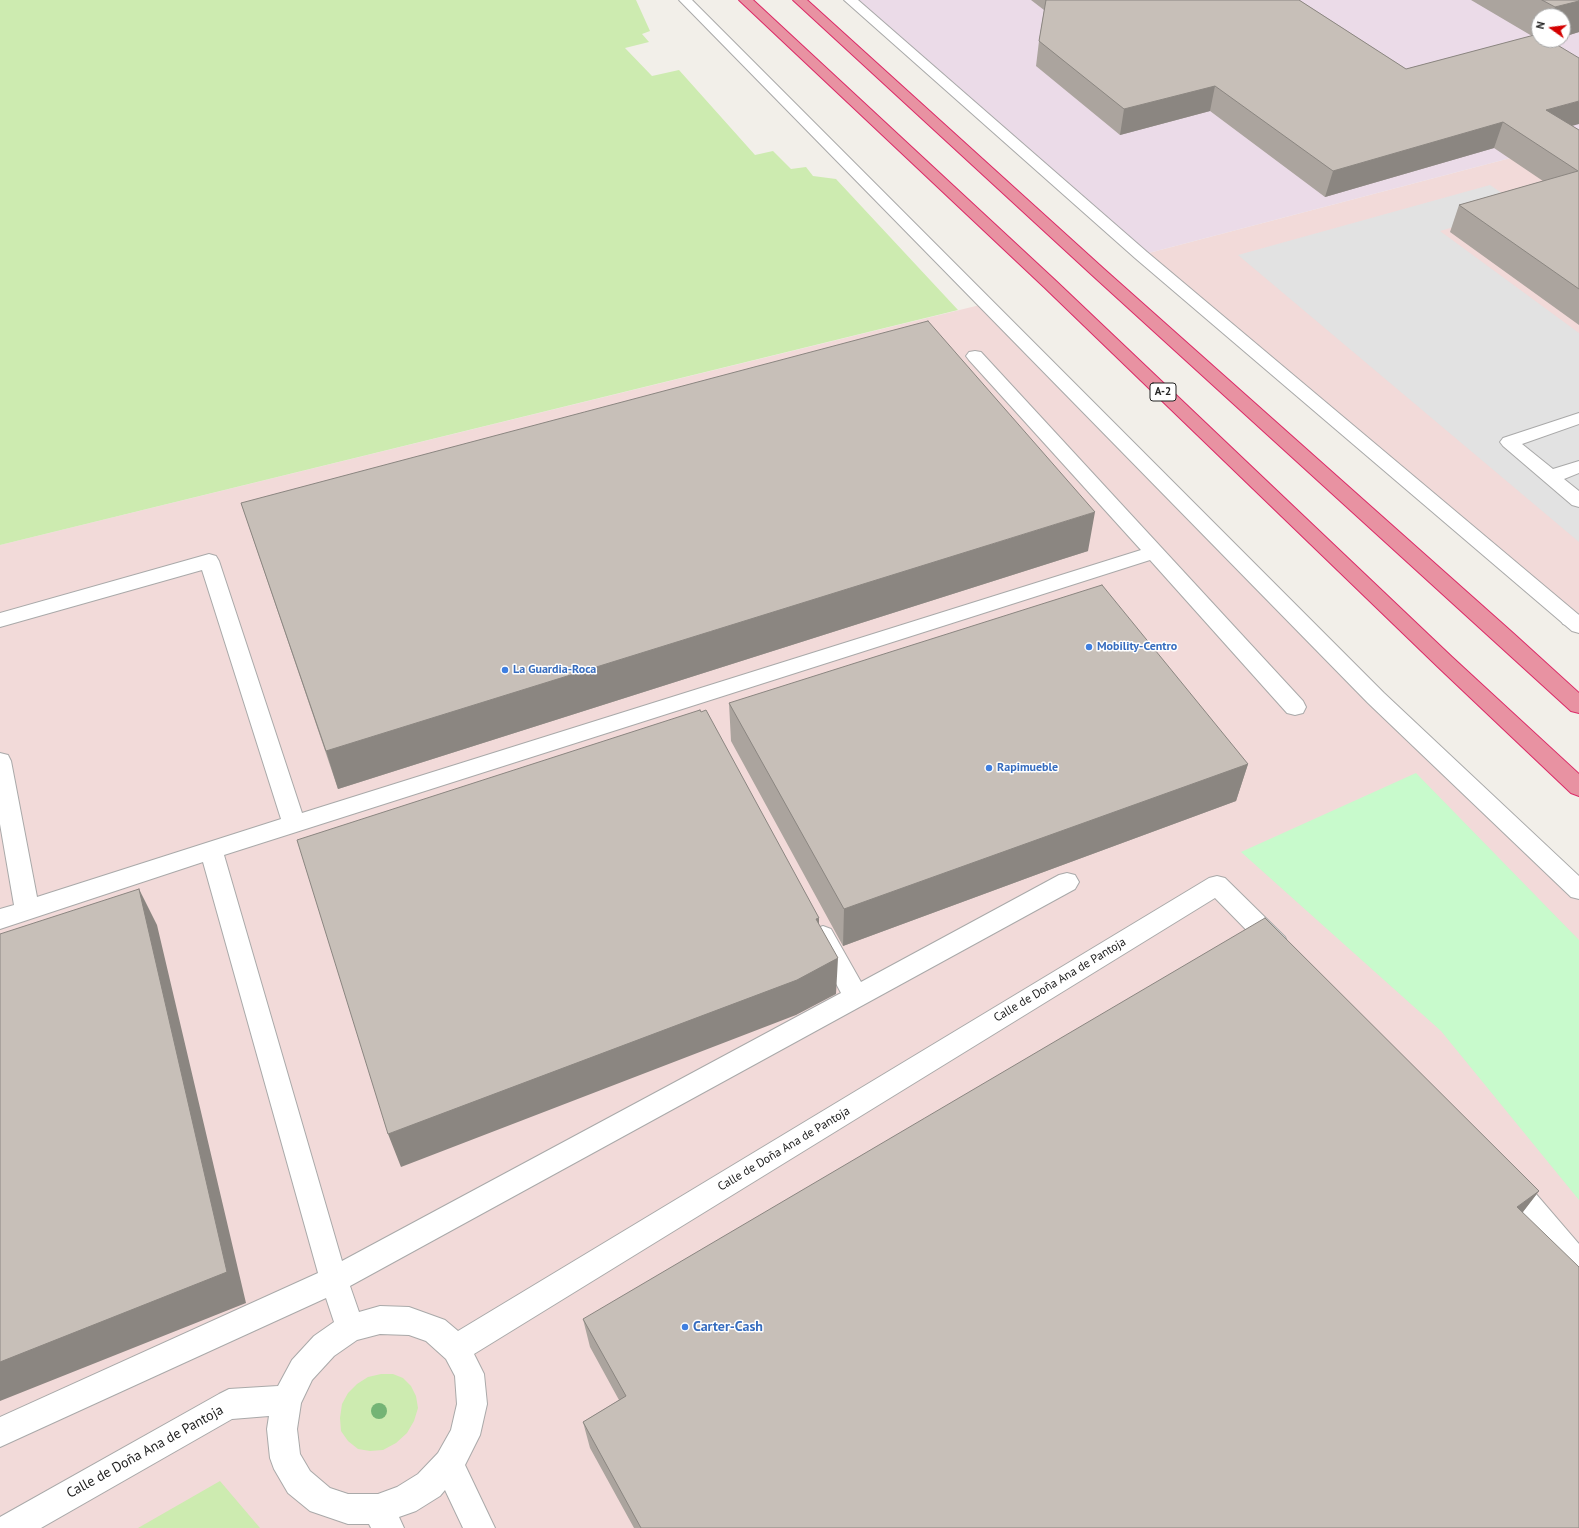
<!DOCTYPE html>
<html>
<head>
<meta charset="utf-8">
<style>
	body { margin:0 }
	#map { position:relative; width:1579px; height:1528px; overflow:hidden; background:#f2efe9; font-family:"PT Sans",sans-serif }
	canvas { display:block }
	.north { position:absolute; left:1531px; top:8px; width:40px; height:40px; box-sizing:border-box; background:#fff; border:1px solid #a7a7a7; border-radius:50%; rotate:284deg; font-size:11px; font-weight:700; line-height:16px; text-align:center; color:#222 }
	.north::after { content:''; display:block; margin:auto; width:14px; height:18px; background:#d40000; clip-path:polygon(50% 0,100% 100%,50% 72%,0 100%) }
</style>
</head>
<body>
<div id="map">
<canvas width="1579" height="1528"></canvas>
<div class="north">N</div>
</div>
<script>
const ctx = document.querySelector('canvas').getContext('2d');
ctx.lineJoin = 'round';
function fill(path, color) { ctx.fillStyle = color; ctx.fill(path, 'evenodd'); }
const poly = rows => new Path2D(rows.map(r => 'M' + r).join(''));
function trace(path, color, width, dash) { ctx.strokeStyle = color; ctx.lineWidth = width; ctx.lineCap = dash ? 'butt' : 'round'; ctx.setLineDash(dash || []); ctx.stroke(path); }
function write(font, color, halo, rows, align = 'center') {
  ctx.font = font + ' "PT Sans",sans-serif'; ctx.lineWidth = 3; ctx.setLineDash([]); ctx.textBaseline = 'middle'; ctx.strokeStyle = halo; ctx.fillStyle = color; for (const [text, x, y, turn = 0] of rows) {
    ctx.save(); ctx.translate(x, y); ctx.rotate((+turn || 0) * Math.PI / 180); ctx.textAlign = isNaN(turn) ? turn : align; if (halo) ctx.strokeText(text, 0, 0); ctx.fillText(text, 0, 0); ctx.restore();
  }
}
const commercial = poly([
	[1579,140,1579,626,1141,255],
	[984,304,1579,890,1579,1528,0,1528,0,545]
]);
const industrial = poly([
	[850,0,1579,0,1579,140,1141,255],
	[1539,16,1563,16,1563,40,1539,40]
]);
const grass = poly([
	[0,0,636,0,650,31,642,34,649,42,625,48,652,76,679,70,755,155,773,151,791,169,806,167,813,176,836,179,958,310,0,545],
	[381,1374,393,1374,403,1378,411,1386,416,1396,418,1408,414,1421,407,1433,396,1443,383,1450,370,1451,358,1449,348,1441,341,1431,340,1418,342,1404,348,1393,357,1384,368,1377],
	[220,1481,260,1528,138,1528]
]);
const park = poly([
	[1416,773,1579,940,1579,1200,1441,1031,1241,852]
]);
const parking = poly([
	[1490,185,1522,207,1440,231,1579,333,1579,542,1238,255]
]);
const service = poly([
	[679,0,692,0,1384,693,1579,876,1579,899,1571,897,1368,703,679,0],
	[844,0,858,0,1147,252,1579,615,1579,633,1572,631,1135,258,844,0],
	[1579,413,1579,424,1522,444,1553,469,1579,461,1579,473,1564,479,1579,491,1579,507,1572,505,1503,446,1500,442,1503,438,1579,413]
]);
const minor = poly([
	[975,351,981,352,1303,701,1306,707,1303,713,1295,715,1287,713,1150,560,224,855,342,1261,841,993,811,936,815,929,823,926,831,929,861,982,1059,875,1067,873,1075,875,1079,882,1075,889,350,1286,359,1312,380,1306,409,1307,445,1320,458,1331,1209,878,1217,876,1225,878,1285,937,1288,944,1285,951,1276,954,1267,951,1215,898,474,1354,484,1374,487,1404,480,1435,465,1465,495,1528,463,1528,445,1490,440,1496,416,1511,399,1517,404,1528,371,1528,369,1524,348,1524,310,1511,288,1493,274,1469,270,1458,267,1429,269,1416,232,1419,41,1528,0,1528,0,1517,219,1394,229,1389,278,1386,292,1360,314,1336,334,1322,326,1298,0,1447,0,1417,318,1273,203,862,0,929,0,909,14,905,0,824,0,753,8,755,11,761,37,897,281,819,202,570,0,627,0,613,209,554,216,556,219,561,302,813,1141,550,969,360,966,356,969,352,975,351],
	[380,1334,409,1335,426,1341,446,1359,455,1376,457,1404,451,1430,438,1453,418,1474,397,1487,378,1494,348,1494,330,1488,310,1471,300,1454,297,1429,301,1403,312,1380,334,1356,357,1340,380,1334],
	[1570,612,1579,615,1579,629,1563,624,1560,619,1563,614,1570,612],
	[1508,1170,1518,1173,1579,1244,1579,1278,1569,1274,1498,1191,1495,1182,1498,1173,1508,1170]
]);
const motorway = poly([
	[739,0,753,0,1056,281,1452,657,1579,774,1579,796,1571,793,1438,667,1044,287,739,0],
	[793,0,807,0,1104,269,1513,633,1579,693,1579,713,1571,711,1092,275,793,0]
]);
const trees = [
	[379,1411]
];
const wall = poly([
	[1031,0,1299,0,1406,69,1532,36,1471,0,1579,0,1579,32,1563,37,1563,16,1539,16,1539,40,1549,40,1572,126,1579,130,1579,325,1450,232,1459,205,1543,181,1494,148,1325,197,1210,111,1120,135,1036,66,1039,41,1044,10],
	[241,503,1088,551,338,789],
	[729,703,1248,764,1236,801,843,946,731,741],
	[1539,1191,1523,1212,1579,1528,634,1528,590,1448,583,1422,619,1400,590,1347,583,1319]
]);
const shadedWall = poly([
	[1579,1,1579,32,1563,37,1563,16,1552,16,1555,7],
	[1215,86,1210,111,1120,135,1124,109],
	[1579,101,1579,124,1536,136,1546,110],
	[1503,122,1494,148,1325,197,1333,171],
	[1095,512,1088,551,338,789,326,751],
	[1248,764,1236,801,843,946,844,909],
	[139,889,157,925,246,1303,0,1401,0,1362],
	[819,918,819,954,816,919],
	[838,958,836,994,796,1015,401,1167,388,1134],
	[1539,1191,1515,1222,1517,1207]
]);
const building = poly([
	[1046,0,1299,0,1406,69,1538,34,1539,35,1539,40,1549,40,1579,58,1579,101,1546,110,1579,130,1579,289,1459,205,1578,171,1503,122,1333,171,1215,86,1124,109,1039,41,1046,0],
	[1542,0,1579,0,1579,1,1555,7,1542,0],
	[928,321,1095,512,326,751,241,503,928,321],
	[1102,585,1248,764,844,909,729,703,1102,585],
	[700,710,701,712,706,710,819,918,816,919,838,958,797,980,388,1134,297,840,700,710],
	[139,889,227,1272,0,1362,0,934,139,889],
	[1265,918,1539,1191,1517,1207,1579,1267,1579,1528,641,1528,583,1422,626,1396,583,1319,1265,918]
]);
const markers = [
	[1089,647,4,"#3f7fe0"],
	[505,670,4,"#3f7fe0"],
	[989,768,4,"#3f7fe0"],
	[685,1327,4,"#3f7fe0"]
];
const shields = [
	[1163,392,26]
];
const shieldNames = [
	["A-2",1163,392]
];
const shopNames = [
	["Mobility-Centro",1097,647],
	["La Guardia-Roca",513,670],
	["Rapimueble",997,768]
];
const streetNames = [
	["Calle de Doña Ana de Pantoja",1060,980,-31],
	["Calle de Doña Ana de Pantoja",784,1149,-31]
];
const nearShopnames = [
	["Carter-Cash",693,1327]
];
const nearStreetnames = [
	["Calle de Doña Ana de Pantoja",145,1452,-29]
];
fill(commercial, '#f2dad9');
fill(industrial, '#ebdbe8');
fill(grass, '#cdebb0');
fill(park, '#c8facc');
fill(parking, '#e2e2e2');
trace(service, '#a9a9a9', 2);
trace(minor, '#a9a9a9', 2);
trace(motorway, '#dc2a67', 2);
fill(service, '#fff');
fill(minor, '#fff');
fill(motorway, '#e892a2');
ctx.fillStyle = '#74b475';
for (const [x, y] of trees) { ctx.beginPath(); ctx.arc(x, y, 8, 0, 2 * Math.PI); ctx.fill(); }
fill(wall, '#aba49e');
fill(shadedWall, '#8b8681');
fill(building, '#c7bfb8');
trace(building, '#8b8681', 1);
for (const [x, y, r, color] of markers) { const dot = new Path2D(); dot.arc(x, y, r, 0, 2 * Math.PI); ctx.fillStyle = color; ctx.fill(dot); trace(dot, '#fff', 1.5); }
for (const [x, y, w] of shields) { const box = new Path2D(); box.roundRect(x - w / 2, y - 9, w, 18, 3); ctx.fillStyle = '#fff'; ctx.fill(box); trace(box, '#222', 1); }
write('bold 11px', '#222', null, shieldNames);
write('bold 12px', '#366cbe', '#fff', shopNames, 'left');
write('12px', '#222', '#fff', streetNames);
write('bold 14px', '#366cbe', '#fff', nearShopnames, 'left');
write('14px', '#222', '#fff', nearStreetnames);
</script>
</body>
</html>
